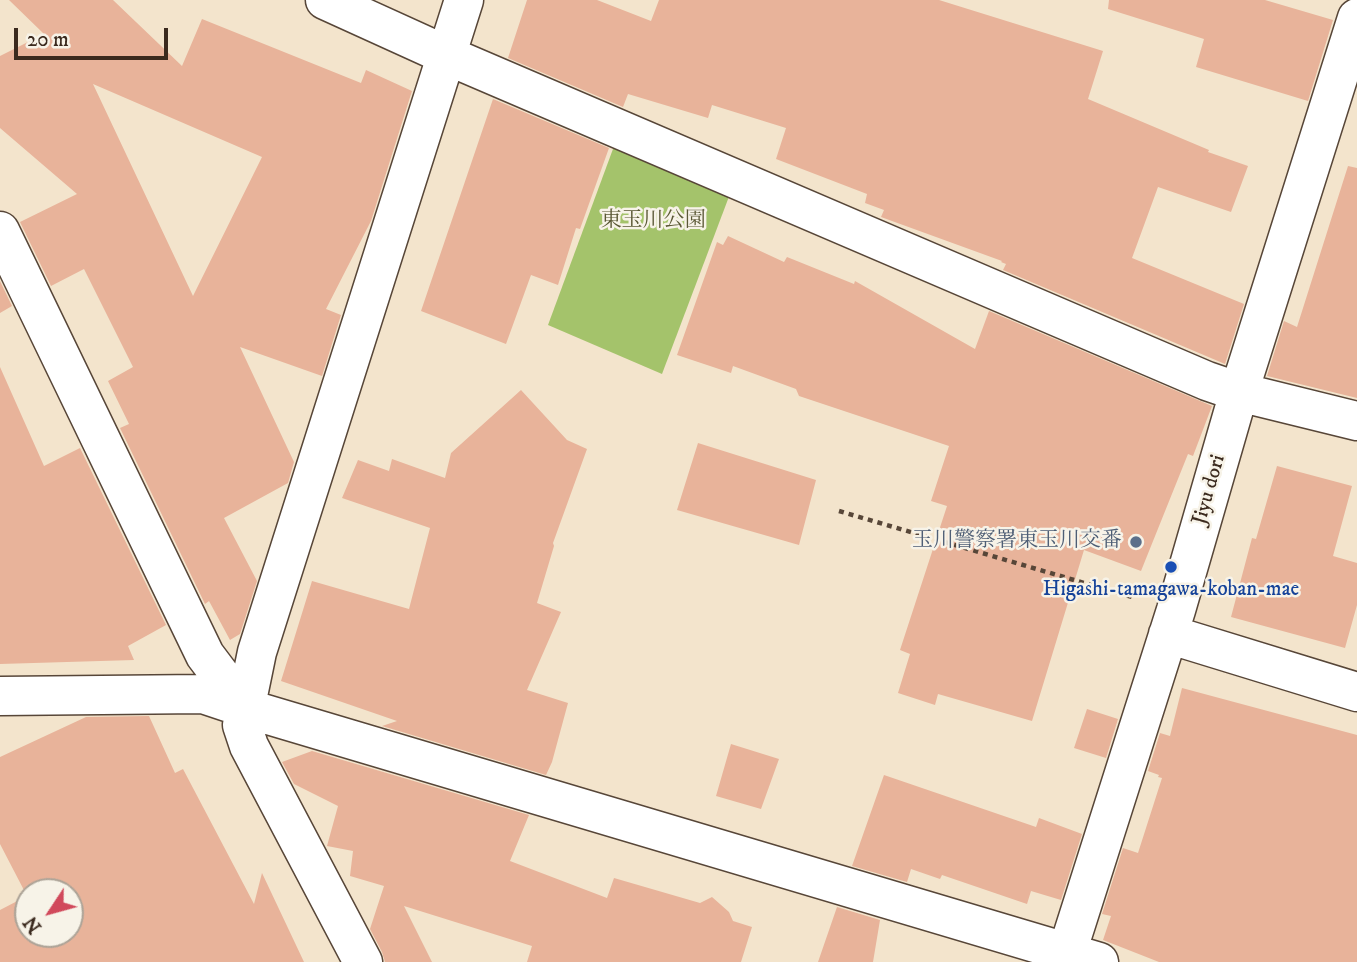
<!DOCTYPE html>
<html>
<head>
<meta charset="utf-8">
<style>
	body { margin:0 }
	#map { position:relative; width:1357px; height:962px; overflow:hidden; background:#f3e4cc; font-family:"IM FELL DW Pica",serif }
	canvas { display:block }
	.north { position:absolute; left:14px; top:878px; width:70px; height:70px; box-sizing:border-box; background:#f7f3e8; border:2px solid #aca397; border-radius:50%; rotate:234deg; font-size:19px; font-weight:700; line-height:28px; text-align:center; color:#3b2a1e }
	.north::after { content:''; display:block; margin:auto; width:24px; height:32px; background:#d1495b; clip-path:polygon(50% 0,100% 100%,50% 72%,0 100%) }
	.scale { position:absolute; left:14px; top:28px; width:154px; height:32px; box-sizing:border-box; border:4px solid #3b2a1e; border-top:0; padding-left:9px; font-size:21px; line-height:24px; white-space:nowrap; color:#3b2a1e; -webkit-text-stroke:5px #f7f3e8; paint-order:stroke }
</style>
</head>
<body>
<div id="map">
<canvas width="1357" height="962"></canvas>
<div class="north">N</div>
<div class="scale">20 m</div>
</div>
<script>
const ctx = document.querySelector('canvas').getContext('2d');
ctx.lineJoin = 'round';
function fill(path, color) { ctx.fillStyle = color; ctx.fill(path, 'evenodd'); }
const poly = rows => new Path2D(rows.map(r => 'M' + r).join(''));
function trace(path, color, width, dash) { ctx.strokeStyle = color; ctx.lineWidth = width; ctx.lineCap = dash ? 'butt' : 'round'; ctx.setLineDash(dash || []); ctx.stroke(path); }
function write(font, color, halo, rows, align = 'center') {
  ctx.font = font + ' "IM FELL DW Pica","Noto Serif JP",serif'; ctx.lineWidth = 5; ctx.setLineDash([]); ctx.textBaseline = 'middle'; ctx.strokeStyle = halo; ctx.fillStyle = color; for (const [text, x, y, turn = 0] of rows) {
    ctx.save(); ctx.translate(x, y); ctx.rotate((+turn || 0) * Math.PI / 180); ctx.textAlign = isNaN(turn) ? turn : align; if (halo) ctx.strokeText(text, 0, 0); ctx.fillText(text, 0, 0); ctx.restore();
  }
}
const green = poly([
	[620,130,736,178,662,374,548,325]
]);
const building = poly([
	[9,0,113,0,182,66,202,19,361,83,366,70,412,91,371,221,326,309,341,315,322,376,240,347,294,462,288,483,224,518,257,581,240,634,230,640,209,601,205,604,120,428,129,424,108,381,133,367,84,269,51,286,20,222,77,194,0,128,0,56,44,34],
	[93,84,262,157,193,296],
	[527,0,597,0,651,21,659,0,939,0,1103,51,1088,99,1209,150,1208,152,1248,166,1231,212,1158,187,1132,258,1244,304,1225,364,1003,270,1006,264,1001,262,1002,261,881,217,884,210,865,203,867,194,776,159,786,128,712,105,708,118,628,94,623,107,508,58],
	[1109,0,1265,0,1333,20,1308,101,1196,67,1204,39,1108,9],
	[493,99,609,148,580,229,576,228,558,285,531,275,506,344,421,311],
	[1348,166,1357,168,1357,398,1267,376,1284,321,1297,327],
	[728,236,784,262,787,257,854,284,855,281,975,349,989,311,1212,406,1193,456,1188,454,1141,571,1084,550,1032,721,938,694,935,705,898,693,910,654,900,650,947,506,931,501,949,446,799,396,796,389,733,366,731,373,677,355,717,242,723,245],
	[0,281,12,306,0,313],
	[0,367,44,466,80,448,166,625,128,646,134,660,0,664],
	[521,390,567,440,587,449,553,543,554,546,537,603,561,612,527,690,568,703,552,762,546,775,382,726,397,721,281,681,312,581,409,609,430,528,342,498,358,460,389,471,392,459,445,478,451,453],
	[698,443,816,480,799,545,677,510],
	[1277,466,1352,486,1333,556,1357,563,1357,605,1345,648,1231,617,1252,538,1256,539],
	[1182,688,1357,735,1357,962,1159,962,1103,940,1111,916,1102,914,1123,848,1138,853,1162,778,1158,777,1159,775,1148,771,1160,733,1170,736],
	[1087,709,1118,719,1106,758,1074,748],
	[149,716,175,773,183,769,254,904,262,873,304,962,0,962,0,910,27,896,0,844,0,757,86,717],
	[28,892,70,892,70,934,28,934],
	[731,744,779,759,761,809,716,796],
	[312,751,529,815,510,861,607,898,614,878,700,903,712,897,729,912,733,921,752,927,741,962,527,962,532,946,404,906,432,962,385,962,382,952,370,929,384,886,350,876,353,851,327,846,338,806,294,784,282,762],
	[884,775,1036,827,1039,818,1082,834,1061,900,1031,891,1027,904,942,875,940,879,911,869,907,882,852,866],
	[837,907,880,920,873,962,818,962]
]);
const path = poly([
	[839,511,1132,597]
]);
const minor = poly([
	[325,0,446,55,1207,381,1239,392,1357,421],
	[0,231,205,655,245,708],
	[1168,634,1357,692],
	[0,696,203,694,245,708,1099,962],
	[363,962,249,746,242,725,257,652,464,0],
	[1064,962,1176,610,1239,392,1357,18]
]);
const markers = [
	[1136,542,7,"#5c6f8a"],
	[1171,567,7,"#1a4fb4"]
];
const parkNames = [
	["東玉川公園",653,222]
];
const streetNames = [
	["Jiyu dori",1210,490,-74]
];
const serviceNames = [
	["玉川警察署東玉川交番",1122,542]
];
const transitNames = [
	["Higashi-tamagawa-koban-mae",1171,591]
];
fill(green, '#a4c36b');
fill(building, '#e8b39a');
trace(minor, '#574638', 41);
trace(path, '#574638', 4.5, [5, 5]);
trace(minor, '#fff', 38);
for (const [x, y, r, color] of markers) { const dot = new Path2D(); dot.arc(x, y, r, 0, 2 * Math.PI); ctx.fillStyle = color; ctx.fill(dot); trace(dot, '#f7f3e8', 2.5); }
write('21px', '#5a5835', '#f7f3e8', parkNames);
write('21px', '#3b2a1e', '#f7f3e8', streetNames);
write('21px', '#4e5e75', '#f7f3e8', serviceNames, 'right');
write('21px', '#164399', '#f7f3e8', transitNames);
</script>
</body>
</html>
